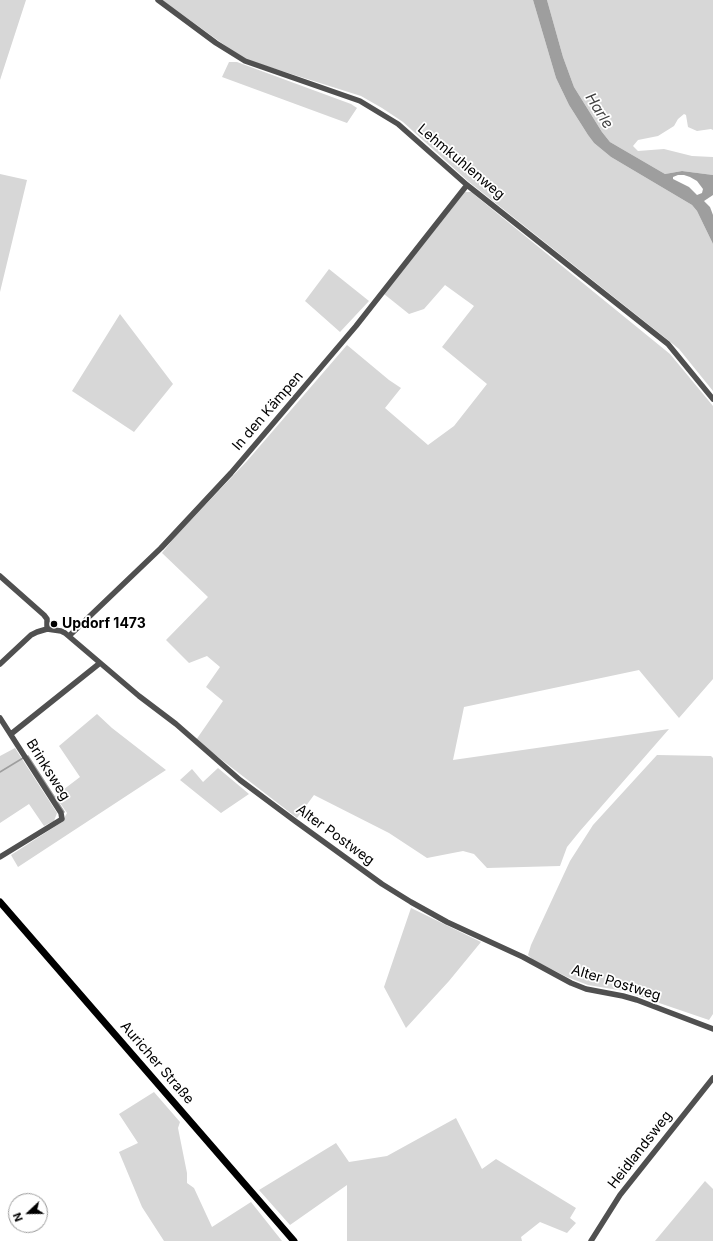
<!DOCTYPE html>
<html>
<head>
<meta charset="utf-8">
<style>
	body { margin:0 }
	#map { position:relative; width:713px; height:1241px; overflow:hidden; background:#fff; font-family:Inter,sans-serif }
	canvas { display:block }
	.north { position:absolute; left:8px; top:1193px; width:40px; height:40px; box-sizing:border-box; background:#fff; border:1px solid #999; border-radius:50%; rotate:248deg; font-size:11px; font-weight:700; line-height:16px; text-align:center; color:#000 }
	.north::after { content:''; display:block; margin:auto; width:14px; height:18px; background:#000; clip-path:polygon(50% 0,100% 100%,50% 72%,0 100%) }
</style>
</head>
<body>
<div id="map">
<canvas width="713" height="1241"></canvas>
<div class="north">N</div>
</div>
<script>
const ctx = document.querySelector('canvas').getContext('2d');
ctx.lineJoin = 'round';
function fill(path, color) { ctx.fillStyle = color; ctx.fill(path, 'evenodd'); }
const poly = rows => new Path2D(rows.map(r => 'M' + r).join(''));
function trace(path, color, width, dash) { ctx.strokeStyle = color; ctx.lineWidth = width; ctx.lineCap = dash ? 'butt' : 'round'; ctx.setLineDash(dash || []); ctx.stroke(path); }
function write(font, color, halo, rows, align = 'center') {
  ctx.font = font + ' Inter,sans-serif'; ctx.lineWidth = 3.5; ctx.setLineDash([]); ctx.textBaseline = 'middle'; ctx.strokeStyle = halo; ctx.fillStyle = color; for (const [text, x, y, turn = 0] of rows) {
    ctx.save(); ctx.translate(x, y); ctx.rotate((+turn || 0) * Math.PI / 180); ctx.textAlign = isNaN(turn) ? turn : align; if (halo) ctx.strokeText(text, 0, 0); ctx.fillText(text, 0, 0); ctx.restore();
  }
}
const green = poly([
	[0,0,26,0,0,80],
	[162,0,533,0,556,78,569,105,588,135,594,143,611,157,692,205,697,211,713,244,713,391,679,349,668,340,469,182,403,122,382,108,361,96,266,66,246,59,230,49],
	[547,0,713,0,713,130,711,129,697,131,688,127,686,115,684,114,678,119,674,126,658,136,638,140,633,146,638,151,664,149,692,156,713,157,713,175,682,171,665,174,610,142,602,132,574,87,563,57],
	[229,62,237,62,351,104,357,108,347,123,222,77],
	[0,174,27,180,0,292],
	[465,192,471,192,670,354,713,406,713,679,679,718,639,670,464,707,453,760,669,729,580,831,567,847,560,866,487,868,474,854,463,851,427,858,389,833,314,795,297,818,196,740,223,701,206,687,220,667,207,656,189,663,166,640,208,597,162,553,174,538,247,461,347,345,389,380,401,388,385,408,428,445,454,426,487,384,442,347,474,306,445,285,424,309,409,314,384,294],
	[329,269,369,301,340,332,305,301],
	[120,314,173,384,134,432,72,391],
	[97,714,112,728,166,770,18,867,11,855,62,822,67,813,55,796,80,777,59,746],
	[15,748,57,813,54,821,44,826,29,804,0,823,0,756],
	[657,755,711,756,713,758,713,1014,709,1020,624,991,588,985,567,977,533,960,528,955,531,945,570,861,593,825],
	[218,768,249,794,221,813,180,780,192,769,203,782],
	[411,908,481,942,449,981,406,1028,384,987],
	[154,1092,180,1122,178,1128,187,1173,187,1183,194,1188,212,1227,251,1202,282,1241,164,1241,142,1207,119,1152,138,1143,119,1114],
	[456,1118,482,1169,496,1159,576,1208,570,1218,576,1223,567,1233,540,1222,521,1237,522,1241,347,1241,347,1185,290,1225,259,1190,336,1143,349,1162,387,1156],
	[705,1181,713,1189,713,1241,655,1241]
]);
const water = poly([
	[533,0,547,0,563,57,574,87,602,132,610,142,665,174,682,171,713,175,713,195,704,201,710,207,713,215,713,244,697,211,692,205,611,157,594,143,588,135,569,105,556,78],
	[678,175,684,175,690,177,697,181,703,189,702,193,697,195,689,187,673,179,673,177]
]);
const stream = poly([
	[28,756,64,812],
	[0,772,23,758]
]);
const minor = poly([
	[158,0,216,43,245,61,360,101,398,124,467,185,668,344,713,399],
	[0,576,44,615,47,619,47,629],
	[69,636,161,548,231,473,356,326,467,185],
	[0,664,31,635,37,632,47,629,61,631,65,633,139,696,176,724,240,780,295,821,382,884,411,902,447,922,523,957,571,983,586,989,623,996,637,1000,713,1029],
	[0,718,61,813,62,819,0,857],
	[11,734,100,663],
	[591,1241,620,1195,713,1078]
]);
const major = poly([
	[0,902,294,1241]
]);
const markers = [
	[54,624,4,"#000"]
];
const streetNames = [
	["Lehmkuhlenweg",461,162,40],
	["In den Kämpen",268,411,-49],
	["Brinksweg",48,770,58],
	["Alter Postweg",335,835,36],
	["Alter Postweg",616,983,17],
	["Auricher Straße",157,1063,49],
	["Heidlandsweg",640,1150,-52]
];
const poiNames = [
	["Updorf 1473",62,624]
];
const waterNames = [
	["Harle",599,111,58]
];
fill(green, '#d7d7d7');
fill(water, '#9e9e9e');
trace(stream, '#9e9e9e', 1.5);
trace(minor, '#505050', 5.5);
trace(major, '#000', 7);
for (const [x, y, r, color] of markers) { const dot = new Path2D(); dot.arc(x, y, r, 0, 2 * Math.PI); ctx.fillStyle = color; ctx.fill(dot); trace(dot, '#fff', 1.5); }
write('14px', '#000', '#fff', streetNames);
write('bold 14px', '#000', '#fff', poiNames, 'left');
write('italic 15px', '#3f3f3f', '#fff', waterNames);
</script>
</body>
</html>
